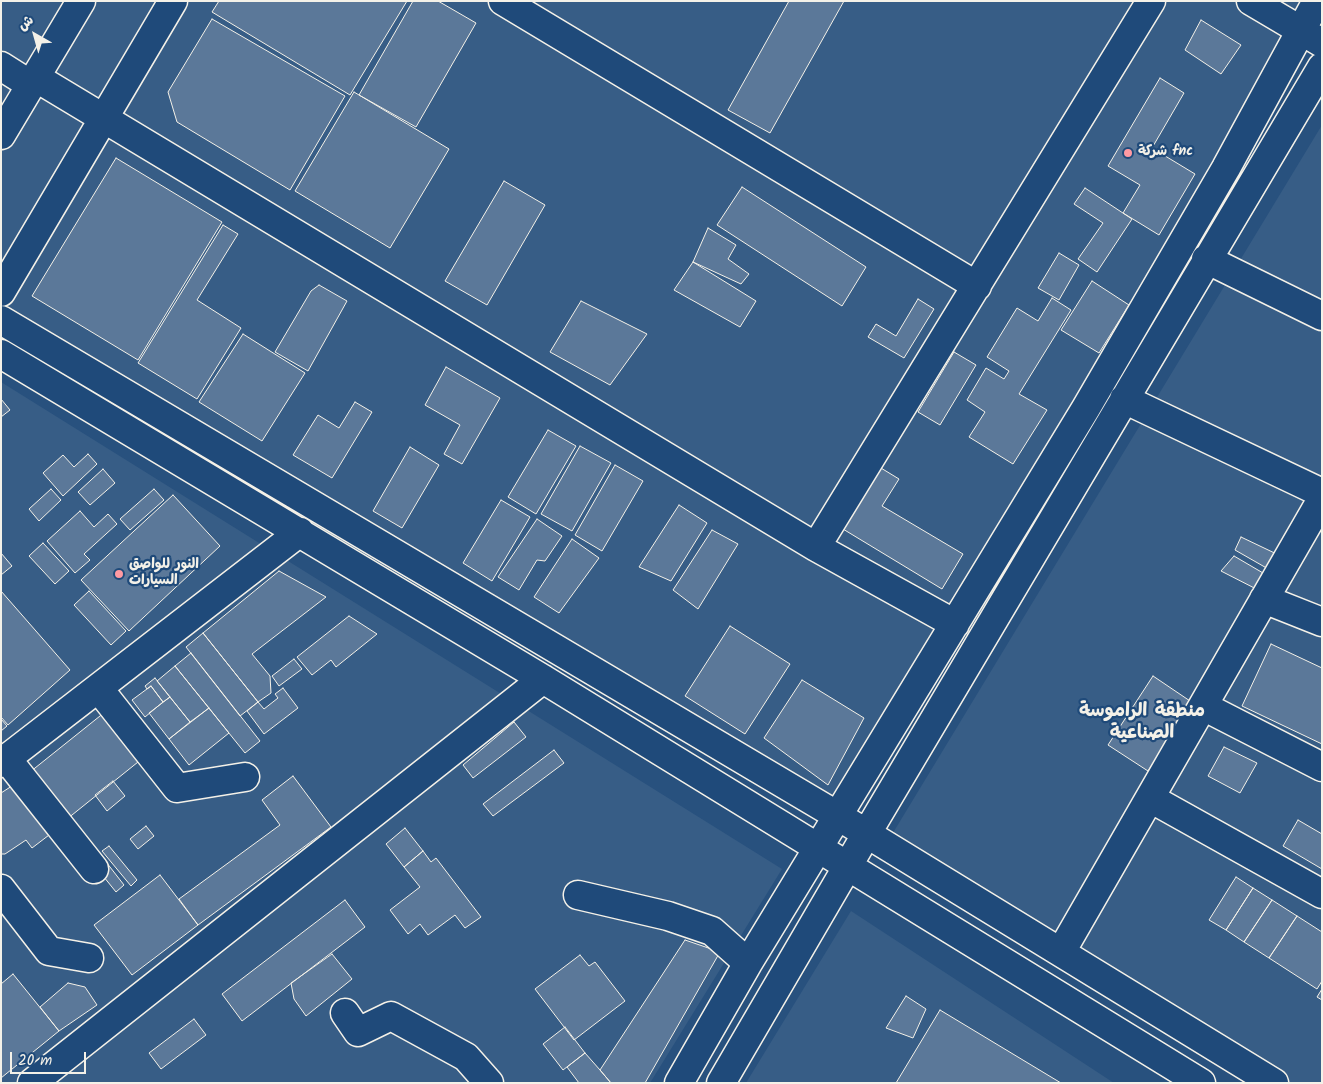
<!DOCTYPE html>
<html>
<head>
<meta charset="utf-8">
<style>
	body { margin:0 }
	#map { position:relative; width:1323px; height:1084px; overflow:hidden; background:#28517e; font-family:Kalam,"Playpen Sans Arabic",sans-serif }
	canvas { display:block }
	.frame { position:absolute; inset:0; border:2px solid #f4f1e8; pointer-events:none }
	.north { position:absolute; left:10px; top:10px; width:50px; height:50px; -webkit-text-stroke:4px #1f4a7a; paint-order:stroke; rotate:322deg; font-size:14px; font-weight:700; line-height:20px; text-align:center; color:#f4f1e8 }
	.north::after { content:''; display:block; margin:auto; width:18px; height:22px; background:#f4f1e8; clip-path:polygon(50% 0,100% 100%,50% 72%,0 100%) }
	.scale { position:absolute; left:10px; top:1052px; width:76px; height:22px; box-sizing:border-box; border:2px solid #f4f1e8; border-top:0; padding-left:6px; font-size:15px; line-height:18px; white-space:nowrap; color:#f4f1e8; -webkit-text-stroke:4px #1f4a7a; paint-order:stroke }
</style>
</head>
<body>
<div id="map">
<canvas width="1323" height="1084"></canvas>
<div class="frame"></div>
<div class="north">ش</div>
<div class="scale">20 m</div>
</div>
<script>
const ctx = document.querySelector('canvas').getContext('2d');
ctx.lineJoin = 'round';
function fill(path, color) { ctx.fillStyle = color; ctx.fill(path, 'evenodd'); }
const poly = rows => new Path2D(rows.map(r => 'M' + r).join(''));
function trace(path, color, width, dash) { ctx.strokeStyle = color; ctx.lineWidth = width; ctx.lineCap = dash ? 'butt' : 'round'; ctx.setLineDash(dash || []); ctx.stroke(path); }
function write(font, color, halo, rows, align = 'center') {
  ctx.font = font + ' Kalam,"Playpen Sans Arabic",sans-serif'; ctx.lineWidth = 4.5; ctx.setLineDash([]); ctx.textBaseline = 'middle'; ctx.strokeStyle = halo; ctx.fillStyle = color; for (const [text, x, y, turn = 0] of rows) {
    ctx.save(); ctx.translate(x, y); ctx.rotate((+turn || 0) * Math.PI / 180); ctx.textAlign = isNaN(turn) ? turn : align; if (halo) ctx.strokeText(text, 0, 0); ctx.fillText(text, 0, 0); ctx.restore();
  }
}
const built = poly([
	[1,1,1306,1,1283,63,830,809,1,310],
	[1322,125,1322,1083,1281,1083,885,846],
	[1,382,782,869,650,1083,1,1083],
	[851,911,1114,1083,746,1083]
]);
const building = poly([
	[219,1,407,1,350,95,212,12,219,1],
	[413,1,438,1,476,23,416,127,359,95,413,1],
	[789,1,844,1,770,133,728,110,789,1],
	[212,19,345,96,290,190,177,122,168,92,212,19],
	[1201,20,1241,45,1221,74,1185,50,1201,20],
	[1160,78,1184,93,1152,148,1195,174,1159,235,1123,213,1140,185,1108,166,1160,78],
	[354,92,449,149,390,248,295,191,354,92],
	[116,158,222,222,138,360,32,296,116,158],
	[504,181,545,205,487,305,445,281,504,181],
	[742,187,866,267,842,306,717,225,742,187],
	[1085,188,1132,219,1097,272,1078,259,1103,223,1074,204,1085,188],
	[223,225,238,234,197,300,241,328,197,399,138,363,223,225],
	[708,228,736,245,728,259,749,274,741,284,693,262,708,228],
	[1059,253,1079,265,1059,300,1038,288,1059,253],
	[693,262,756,301,740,327,674,290,693,262],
	[1092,281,1129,305,1099,353,1061,330,1092,281],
	[319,285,347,301,308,371,275,352,311,291,319,285],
	[1052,298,1071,310,1019,394,1047,410,1013,464,969,437,985,412,967,400,986,368,1004,379,1009,371,987,357,1017,308,1038,321,1052,298],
	[918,299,934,309,904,358,868,337,876,324,896,336,918,299],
	[581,301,647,334,610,385,550,352,581,301],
	[243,334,305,373,262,441,199,402,243,334],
	[954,352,976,365,940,425,918,412,954,352],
	[446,367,500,398,462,464,444,454,460,425,425,405,446,367],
	[1,399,10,410,1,417,1,399],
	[355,402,372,412,332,478,293,455,318,415,339,428,355,402],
	[548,430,576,446,536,514,508,497,548,430],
	[580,446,611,463,572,531,541,514,580,446],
	[410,447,439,465,402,528,373,511,410,447],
	[88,454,97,464,63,496,43,473,63,455,74,467,88,454],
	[615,465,643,481,602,551,575,535,615,465],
	[876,465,899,479,882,506,963,554,942,589,838,526,876,465],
	[103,469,115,483,90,505,78,492,103,469],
	[51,489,61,500,39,521,29,509,51,489],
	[154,489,164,500,130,530,120,519,154,489],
	[173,495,220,546,129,631,81,580,173,495],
	[501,500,530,517,492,581,463,563,501,500],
	[679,505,707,523,671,581,639,567,679,505],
	[80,511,94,527,108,514,117,524,84,554,90,560,75,573,47,541,80,511],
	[537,519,562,536,545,561,537,560,519,590,498,577,537,519],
	[712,530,738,544,698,609,673,590,712,530],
	[1241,537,1285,558,1277,574,1235,550,1241,537],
	[572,539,599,558,559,613,534,597,572,539],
	[43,543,69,571,55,584,29,556,43,543],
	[1,553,12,566,1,575,1,553],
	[1234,556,1275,580,1266,594,1221,571,1234,556],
	[279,571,326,597,252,654,270,676,271,693,258,702,203,633,279,571],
	[1,591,70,670,8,725,1,717,1,591],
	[89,591,126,631,111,645,74,605,89,591],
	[349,616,377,634,336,667,331,660,312,675,297,657,349,616],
	[730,626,790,664,745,734,685,696,730,626],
	[203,633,258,702,240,716,186,647,203,633],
	[1271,644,1322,668,1322,744,1242,706,1271,644],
	[191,653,260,741,245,753,175,666,191,653],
	[294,659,302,669,279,686,272,676,294,659],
	[175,666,209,708,190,722,157,681,175,666],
	[1153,676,1193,703,1148,771,1108,745,1153,676],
	[155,678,170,697,163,702,151,686,147,689,145,686,155,678],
	[802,680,864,718,828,785,764,738,802,680],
	[151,686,163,702,145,717,132,700,151,686],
	[283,688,298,708,264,734,247,711,258,702,264,709,278,698,275,694,283,688],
	[170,697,190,722,169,739,149,713,170,697],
	[209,708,229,733,189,765,169,739,209,708],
	[105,712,143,758,67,819,30,772,105,712],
	[1,719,7,726,1,731,1,719],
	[514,722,526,737,473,778,463,765,514,722],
	[1224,747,1257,763,1240,793,1208,776,1224,747],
	[554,750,564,763,493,816,483,804,554,750],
	[293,776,331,827,198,925,179,899,280,825,262,800,293,776],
	[113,781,125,796,107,811,95,795,113,781],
	[15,784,53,832,32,848,26,840,5,854,1,854,1,793,15,784],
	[1298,820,1322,834,1322,869,1283,846,1298,820],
	[146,826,154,836,138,849,130,839,146,826],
	[405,828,423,851,404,867,386,844,405,828],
	[109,846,137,880,131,886,102,851,109,846],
	[96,849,124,885,116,892,87,856,96,849],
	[423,851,431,862,436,858,481,917,465,928,455,915,428,935,420,924,408,934,390,910,420,887,404,867,423,851],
	[160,875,198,925,132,975,94,925,160,875],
	[1236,877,1253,888,1226,930,1209,920,1236,877],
	[1253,888,1272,900,1244,942,1226,930,1253,888],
	[345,900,365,927,242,1021,222,994,345,900],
	[1272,900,1297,916,1269,958,1244,942,1272,900],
	[1297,916,1322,932,1322,981,1317,989,1269,958,1297,916],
	[685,940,720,952,645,1083,611,1083,600,1070,685,940],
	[332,954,352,979,306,1016,294,999,291,983,332,954],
	[580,955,589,966,595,962,625,1001,574,1040,535,989,580,955],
	[13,974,59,1031,1,1078,1,984,13,974],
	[68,983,85,987,97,1005,59,1031,40,1007,68,983],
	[1322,989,1322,1000,1317,997,1322,989],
	[906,996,926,1009,913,1038,886,1028,906,996],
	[940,1010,1061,1083,896,1083,940,1010],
	[194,1019,206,1035,161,1069,149,1053,194,1019],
	[565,1027,585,1053,563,1070,543,1044,565,1027],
	[585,1053,600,1070,611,1083,579,1083,567,1067,585,1053]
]);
const minor = poly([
	[503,1,977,286],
	[1251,1,1322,43],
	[1,66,31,85],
	[35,77,816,547,955,624],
	[1,135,81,1],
	[1206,259,1322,316],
	[1,292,173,1],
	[1,320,838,816,1274,1083],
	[1,354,543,679,1201,1083],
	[1124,399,1322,493],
	[816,547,1151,1],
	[1264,599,1322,622],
	[99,689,177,788,245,777],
	[1203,706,1322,767],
	[7,759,94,869],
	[1,763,300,532],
	[1150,798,1322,894],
	[1,889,49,951,89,958],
	[578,895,668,916,712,931,748,963],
	[1061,952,1322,499],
	[345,1013,358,1032,391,1016,466,1057,489,1083],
	[32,1083,543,679],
	[679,1083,748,963,1086,408,1226,168,1317,1],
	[721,1083,867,833,1322,67]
]);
const markers = [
	[1128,153,5,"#ff9aa2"],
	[119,574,5,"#ff9aa2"]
];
const poiNames = [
	["شركة fnc",1138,153],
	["النور للواصق",129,566],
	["السيارات",129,582]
];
const districtNames = [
	["منطقة الراموسة",1142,713],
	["الصناعية",1142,735]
];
fill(built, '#375d86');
fill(building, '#5b7899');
trace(building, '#f4f1e8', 1);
trace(minor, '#f4f1e8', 31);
trace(minor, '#1f4a7a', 28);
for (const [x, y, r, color] of markers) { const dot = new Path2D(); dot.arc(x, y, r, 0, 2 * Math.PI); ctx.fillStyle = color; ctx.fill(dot); trace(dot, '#1f4a7a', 2); }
write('bold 14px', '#f4f1e8', '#1f4a7a', poiNames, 'left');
write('bold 19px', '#f4f1e8', '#1f4a7a', districtNames);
</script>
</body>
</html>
